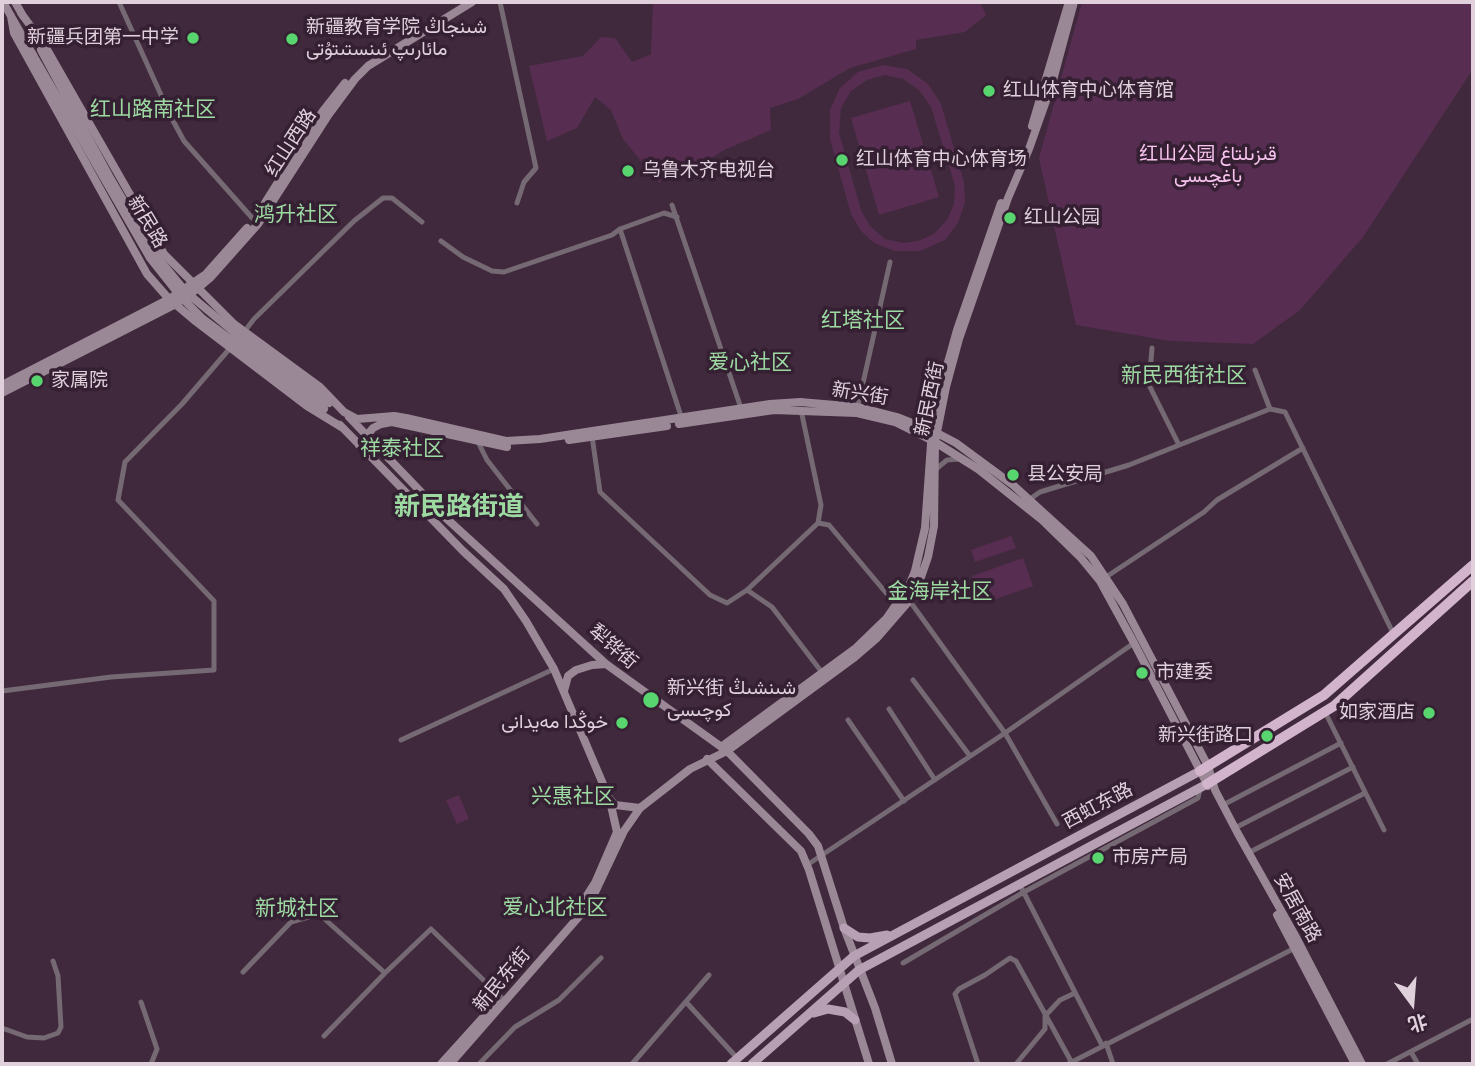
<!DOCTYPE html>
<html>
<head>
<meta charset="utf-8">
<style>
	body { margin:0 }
	#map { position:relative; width:1475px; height:1066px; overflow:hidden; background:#40293c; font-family:"IBM Plex Sans","Noto Sans SC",sans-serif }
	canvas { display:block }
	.frame { position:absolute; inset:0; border:4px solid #dfd0dc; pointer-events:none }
	.north { position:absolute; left:1377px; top:968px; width:70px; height:70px; -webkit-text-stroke:5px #351f32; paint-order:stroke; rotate:164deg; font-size:19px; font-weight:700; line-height:28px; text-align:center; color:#dfd0dc }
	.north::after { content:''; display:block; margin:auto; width:24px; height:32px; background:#dfd0dc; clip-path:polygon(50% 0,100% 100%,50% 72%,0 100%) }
</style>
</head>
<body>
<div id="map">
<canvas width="1475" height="1066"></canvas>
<div class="frame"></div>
<div class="north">北</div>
</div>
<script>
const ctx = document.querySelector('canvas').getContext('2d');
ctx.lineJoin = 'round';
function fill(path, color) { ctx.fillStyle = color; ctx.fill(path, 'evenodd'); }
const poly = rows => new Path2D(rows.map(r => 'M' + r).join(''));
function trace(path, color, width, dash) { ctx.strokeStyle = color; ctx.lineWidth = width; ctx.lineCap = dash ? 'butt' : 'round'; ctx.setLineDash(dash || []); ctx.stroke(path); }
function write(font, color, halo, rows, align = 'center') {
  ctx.font = font + ' "IBM Plex Sans",Vazirmatn,"Noto Sans SC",sans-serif'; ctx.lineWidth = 7; ctx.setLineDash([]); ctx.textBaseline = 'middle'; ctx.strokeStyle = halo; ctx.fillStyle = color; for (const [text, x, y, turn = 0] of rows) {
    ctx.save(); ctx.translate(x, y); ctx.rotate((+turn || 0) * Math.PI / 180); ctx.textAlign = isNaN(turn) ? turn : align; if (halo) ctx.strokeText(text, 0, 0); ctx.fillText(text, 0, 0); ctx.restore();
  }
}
const green = poly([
	[653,2,980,2,986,15,965,32,916,40,916,49,850,68,798,99,770,108,771,130,724,150,697,167,669,172,659,183,623,139,611,110,595,97,577,128,547,141,529,66,583,56,601,37,615,38,632,62,651,54],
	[1082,2,1473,2,1473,69,1363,237,1300,310,1253,344,1171,341,1076,325,1039,158],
	[883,65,907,69,928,84,941,104,964,182,965,202,958,223,945,240,920,251,895,251,874,243,861,231,851,214,830,139,830,110,840,88,858,72],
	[885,75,903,79,919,90,931,107,955,186,954,204,947,220,934,234,918,241,903,243,885,239,870,226,861,210,839,133,841,108,851,91,867,80],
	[910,101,939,197,879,215,851,118],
	[1011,536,1016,548,975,562,971,550],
	[1023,558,1033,586,982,604,972,576],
	[459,795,469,819,457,824,446,800]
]);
const street = poly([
	[119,2,171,117,184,141,254,220],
	[500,2,536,168,524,182,517,203],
	[672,205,742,411],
	[620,229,682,419],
	[441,241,463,257,492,271,504,272,612,235,620,229,664,213,677,217],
	[244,332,254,319,354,221,383,198,392,198,422,222],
	[1152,348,1149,385,1179,445],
	[1255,370,1270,409],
	[857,410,890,262],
	[592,436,600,492,710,595,727,603,747,590,818,523,821,505,801,410],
	[478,442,487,460,537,524],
	[935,470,947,460,960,459],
	[1030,499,1040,492,1129,465,1270,409,1285,412,1394,635],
	[818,523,829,525,892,600,899,600],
	[1106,577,1204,512,1217,500,1303,448],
	[747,590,772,607,824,675],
	[909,600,1005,733,1057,824],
	[913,680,970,756],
	[2,691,111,677,214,670,214,601,118,500,125,462,182,404,231,347],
	[889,709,935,780],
	[1325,712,1384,830],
	[848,720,904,801],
	[401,740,554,669],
	[1223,805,1341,743],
	[1235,828,1353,767],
	[1248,853,1365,793],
	[807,865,1005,733,1134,643],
	[1022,889,1102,1045],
	[903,963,1024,892,1198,798,1200,789],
	[243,972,291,922,319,914,385,973,431,929,505,1001],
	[141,1002,157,1049,151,1064],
	[686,1002,738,1059],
	[2,1028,27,1037,44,1038,58,1033,61,1027,58,976,53,961],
	[324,1036,385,973],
	[1106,1043,1113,1064],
	[1411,1052,1418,1064],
	[479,1064,515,1027,559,1000,601,958],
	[632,1064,709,975],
	[978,1064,955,994,959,989,985,975,1010,958,1016,961,1072,1063],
	[1016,1064,1045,1029,1045,1016,1060,1000,1075,993],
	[1068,1064,1295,948],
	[1387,1064,1473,1019]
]);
const secondary = poly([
	[3,2,33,55],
	[15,2,23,16],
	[21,13,45,46,164,254,234,324,320,387,344,412,357,419,394,416,406,418,506,441,540,439,770,404,800,402,858,407,897,417,937,433,956,443,1013,485,1091,556,1123,604,1208,766,1215,790,1237,832,1297,939,1362,1064],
	[11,16,14,33,147,274,169,299,194,320,307,406,343,428],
	[1032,126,1068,5],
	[265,203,323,111,345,83],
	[2,385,169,299,206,274,247,228],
	[2,393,176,304,197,289,210,278,258,224,329,114,355,79,368,66,472,2],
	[349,417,447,519,606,664,727,751,809,834,818,846,844,928,875,1008,892,1064],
	[679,424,774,410,857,413,895,422,935,442,978,469,1041,519,1081,558,1100,581,1134,643,1208,786],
	[340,425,463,551,504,589,526,621,554,669,609,798,615,805,640,808],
	[569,440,667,426],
	[359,445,373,428,381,424,392,422,507,447],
	[564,691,568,676,576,670,592,665,606,664],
	[721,747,856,648,886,619,909,586,915,571,925,528,933,416,957,330,1001,203],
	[707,759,801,851,809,870,869,1064],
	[575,914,595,883,617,832,610,801],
	[1277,915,1355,1064],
	[441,1064,497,1002],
	[450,1064,589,905,624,831,640,808,690,769,727,751,855,657,877,638,910,600,919,583,928,557,934,526,935,442,946,387,959,339,1008,198,1029,149,1052,84,1074,2]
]);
const primary = poly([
	[844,928,858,937,870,938,887,935],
	[814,1013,828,1009,845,1012,855,1020],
	[731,1064,854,956,1200,771],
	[752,1064,859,970,1207,784]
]);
const highway = poly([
	[1200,771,1324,695,1473,565],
	[1207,784,1334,706,1473,581]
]);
const secondaryBridge = poly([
	[41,50,109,176,154,253,186,292,241,338,329,403],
	[33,55,150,258,181,297,203,319,324,409]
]);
const markers = [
	[193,38,7,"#59d56f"],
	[292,39,7,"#59d56f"],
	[989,91,7,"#59d56f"],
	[842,160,7,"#59d56f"],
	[628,171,7,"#59d56f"],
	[1010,218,7,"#59d56f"],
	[37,381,7,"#59d56f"],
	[1013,475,7,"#59d56f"],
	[1142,673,7,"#59d56f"],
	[651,700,9,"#59d56f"],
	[1429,713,7,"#59d56f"],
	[622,723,7,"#59d56f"],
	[1267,736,7,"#59d56f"],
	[1098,858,7,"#59d56f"]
];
const poiNames = [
	["新疆教育学院 شىنجاڭ",306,28],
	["مائارىپ ئىنستىتۇتى",306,50],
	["新疆兵团第一中学",179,38,"right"],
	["红山体育中心体育馆",1003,91],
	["红山体育中心体育场",856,160],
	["乌鲁木齐电视台",642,171],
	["红山公园",1024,218],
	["家属院",51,381],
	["县公安局",1027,475],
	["市建委",1156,673],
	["新兴街 شىنشىڭ",667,689],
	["كوچىسى",667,711],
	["如家酒店",1415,713,"right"],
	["خوڭدا مەيدانى",608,723,"right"],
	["新兴街路口",1253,736,"right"],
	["市房产局",1112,858]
];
const streetNames = [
	["红山西路",291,143,-57],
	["新民路",147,222,59],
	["新兴街",860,394,9],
	["新民西街",930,399,-78],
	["犁铧街",613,647,41],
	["西虹东路",1098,806,-28],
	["安居南路",1297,908,61],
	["新民东街",502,980,-50]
];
const parkNames = [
	["红山公园 قىزىلتاغ",1208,155],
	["باغچىسى",1208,177]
];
const neighbourhoodNames = [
	["红山路南社区",153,110],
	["鸿升社区",296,215],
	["红塔社区",863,321],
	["爱心社区",750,363],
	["新民西街社区",1184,376],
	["祥泰社区",402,449],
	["金海岸社区",940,592],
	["兴惠社区",573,797],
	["爱心北社区",555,908],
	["新城社区",297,909]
];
const districtNames = [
	["新民路街道",459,507]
];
fill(green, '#572e52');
trace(street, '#756973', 5);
trace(secondary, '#9b8897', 8);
trace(primary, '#b7a0b3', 9);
trace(highway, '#d2b5cd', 10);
trace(secondaryBridge, '#9b8897', 8);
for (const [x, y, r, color] of markers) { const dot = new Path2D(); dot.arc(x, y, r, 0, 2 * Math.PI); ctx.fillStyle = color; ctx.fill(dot); trace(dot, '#351f32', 2.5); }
write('19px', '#dfd0dc', '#351f32', poiNames, 'left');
write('19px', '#dfd0dc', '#351f32', streetNames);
write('19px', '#f8c4ef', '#351f32', parkNames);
write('21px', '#9cdaa2', '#351f32', neighbourhoodNames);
write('bold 26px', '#9cdaa2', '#351f32', districtNames);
</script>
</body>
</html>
